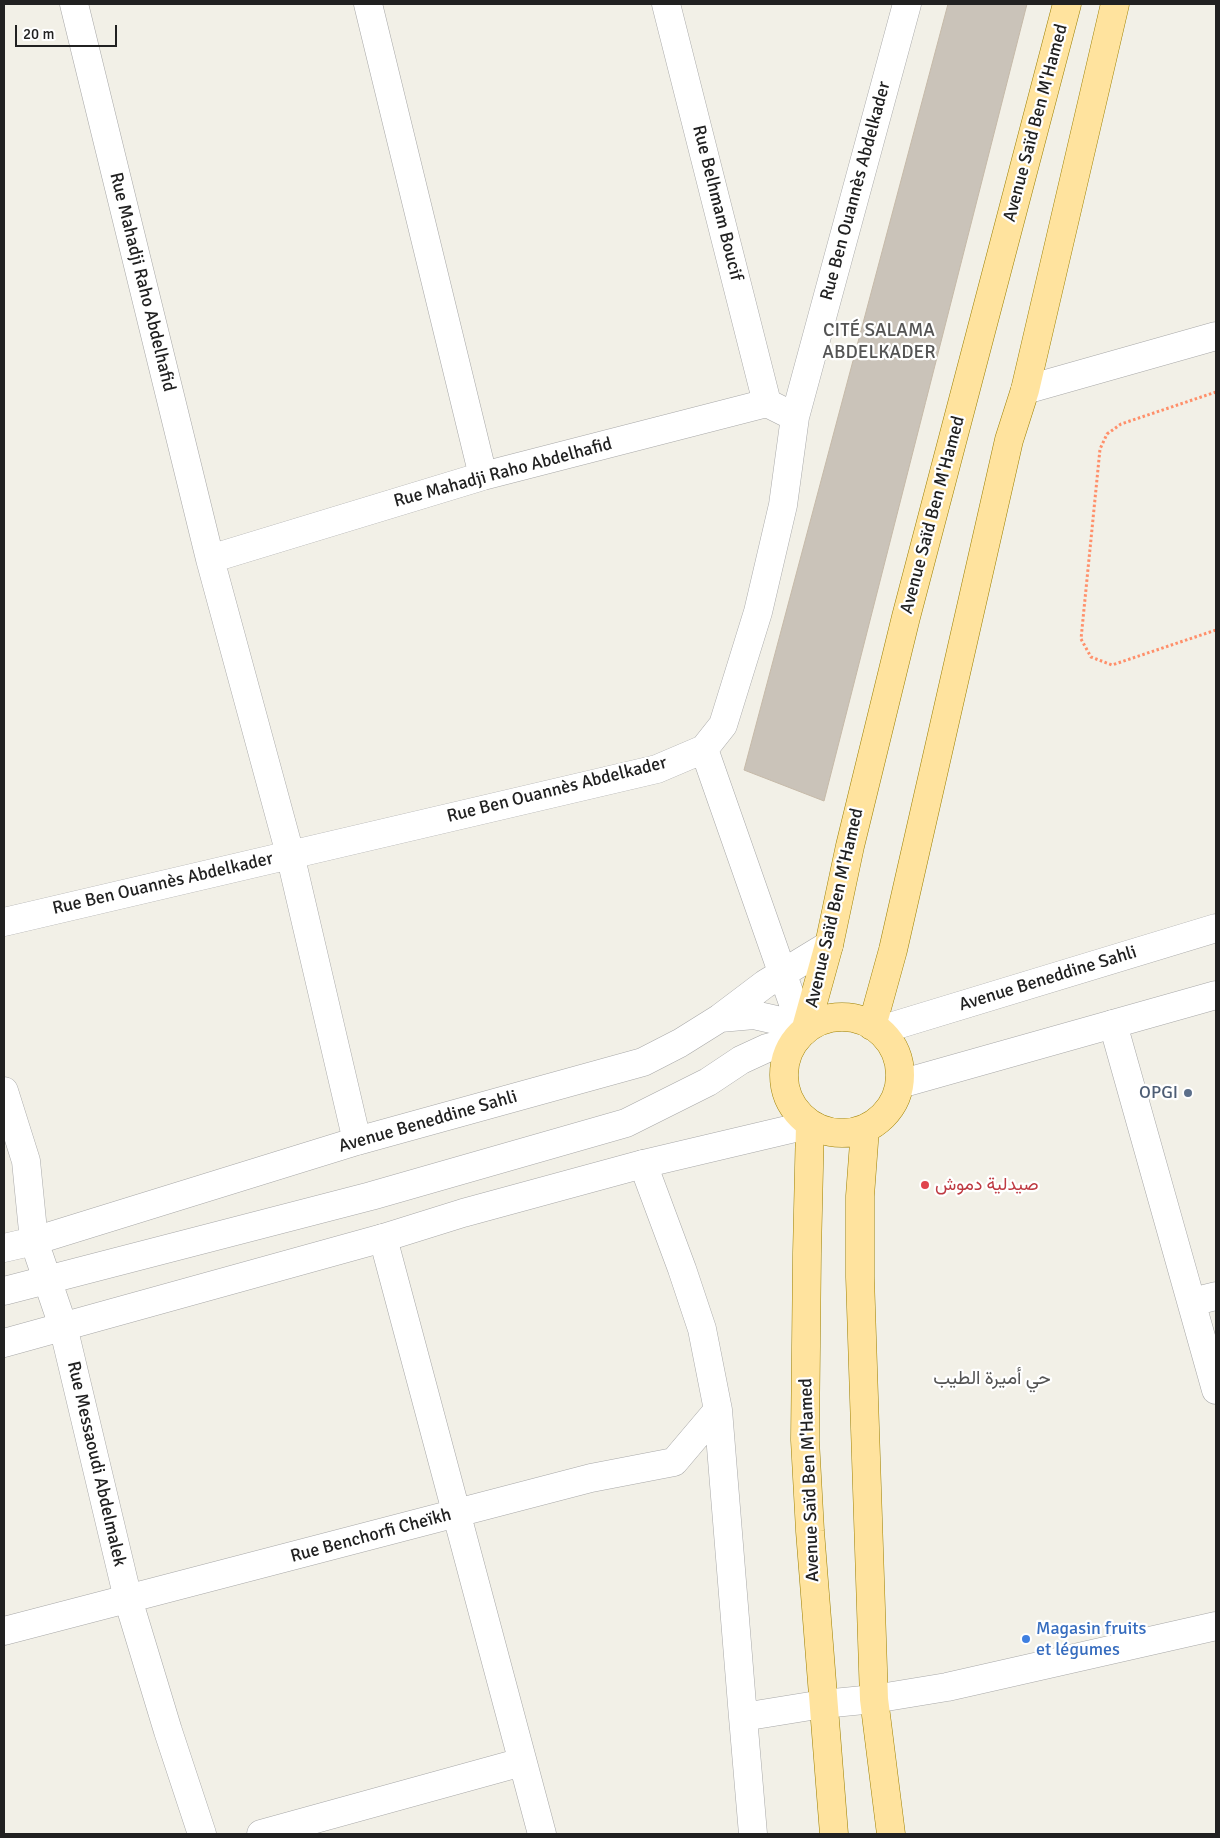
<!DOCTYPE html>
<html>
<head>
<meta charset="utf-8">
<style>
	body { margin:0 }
	#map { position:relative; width:1220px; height:1838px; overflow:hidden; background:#f2f0e7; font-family:Signika,sans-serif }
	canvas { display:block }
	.frame { position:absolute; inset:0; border:5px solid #212121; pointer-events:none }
	.scale { position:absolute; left:15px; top:25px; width:102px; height:22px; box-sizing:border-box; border:2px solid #212121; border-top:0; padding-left:6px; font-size:15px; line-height:18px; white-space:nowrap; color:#212121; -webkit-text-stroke:4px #fff; paint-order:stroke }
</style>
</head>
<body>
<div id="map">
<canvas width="1220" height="1838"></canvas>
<div class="frame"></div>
<div class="scale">20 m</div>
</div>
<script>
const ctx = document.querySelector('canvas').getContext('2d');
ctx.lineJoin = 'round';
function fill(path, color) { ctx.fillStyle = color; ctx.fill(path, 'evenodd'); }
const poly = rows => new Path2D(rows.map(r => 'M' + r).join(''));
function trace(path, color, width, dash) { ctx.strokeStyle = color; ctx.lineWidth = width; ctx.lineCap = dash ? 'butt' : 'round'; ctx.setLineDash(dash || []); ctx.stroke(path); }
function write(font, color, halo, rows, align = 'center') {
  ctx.font = font + ' Signika,Vazirmatn,sans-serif'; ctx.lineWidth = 4.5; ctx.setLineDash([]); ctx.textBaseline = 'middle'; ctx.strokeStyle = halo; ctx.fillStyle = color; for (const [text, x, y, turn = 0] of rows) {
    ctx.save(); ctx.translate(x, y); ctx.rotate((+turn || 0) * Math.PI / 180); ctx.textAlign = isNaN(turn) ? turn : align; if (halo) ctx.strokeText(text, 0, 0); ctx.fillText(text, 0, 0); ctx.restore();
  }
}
const building = poly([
	[948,4,1027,4,824,801,744,770,948,4]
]);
const path = poly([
	[1216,392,1121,424,1107,434,1100,449,1081,639,1091,657,1112,665,1216,630]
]);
const minor = poly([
	[74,4,210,559,290,854,357,1141],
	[368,4,483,476],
	[666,4,767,403],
	[1025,390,1216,336],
	[210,559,483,476,767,403,795,417],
	[704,749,803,1032],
	[4,922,657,769,704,749,723,725,758,612,783,505,795,417,907,4],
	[720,1018,754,1015,785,1022,799,1035],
	[1113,1024,1216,1390],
	[4,1091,26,1161,34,1241,63,1326,128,1599,168,1731,202,1834],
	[643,1164,682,1269,702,1329,718,1410,743,1717],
	[383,1238,542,1834],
	[4,1248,34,1241,357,1141,643,1062,680,1043,720,1018,765,984,829,945],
	[1192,1302,1216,1296],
	[4,1631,591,1478,674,1462,718,1410],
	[261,1834,522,1762],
	[753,1834,743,1717,823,1704,874,1699,947,1687,1216,1626]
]);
const tertiary = poly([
	[880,1030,1216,928],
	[900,1084,1216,995],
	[4,1291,371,1196,626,1123,708,1082,741,1060,767,1048,793,1041],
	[4,1343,383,1238,463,1213,643,1164,808,1125]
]);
const primary = poly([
	'784 1075a58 58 0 1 1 116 0a58 58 0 1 1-116 0Z',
	[872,1026,893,950,1009,440,1025,390,1115,4],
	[806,1028,829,945,850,846,906,617,1067,4],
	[810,1125,807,1253,805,1440,810,1531,834,1834],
	[865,1129,860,1196,860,1277,874,1699,891,1834]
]);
const markers = [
	[1188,1093,5,"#5c6f8a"],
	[925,1185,5,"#e0444e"],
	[1026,1639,5,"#3f7fe0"]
];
const streetNames = [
	["Avenue Saïd Ben M'Hamed",1036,123,-75],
	["Rue Ben Ouannès Abdelkader",856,191,-75],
	["Rue Belhmam Boucif",717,203,76],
	["Rue Mahadji Raho Abdelhafid",142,282,76],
	["Rue Mahadji Raho Abdelhafid",503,473,-15],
	["Avenue Saïd Ben M'Hamed",933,515,-75],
	["Rue Ben Ouannès Abdelkader",557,790,-14],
	["Rue Ben Ouannès Abdelkader",163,884,-13],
	["Avenue Saïd Ben M'Hamed",835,908,-77],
	["Avenue Beneddine Sahli",1048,979,-17],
	["Avenue Beneddine Sahli",428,1122,-16],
	["Rue Messaoudi Abdelmalek",96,1464,77],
	["Avenue Saïd Ben M'Hamed",810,1480,-92],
	["Rue Benchorfi Cheïkh",371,1536,-15]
];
const serviceNames = [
	["OPGI",1178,1093]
];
const healthNames = [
	["صيدلية دموش",935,1185]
];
const shopNames = [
	["Magasin fruits",1036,1629],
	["et légumes",1036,1650]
];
const neighbourhoodNames = [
	["CITÉ SALAMA",879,331],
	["ABDELKADER",879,353],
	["حي أميرة الطيب",992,1379]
];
fill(building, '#cac3b9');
trace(building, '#c5b9a8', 1);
trace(minor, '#a8a8a8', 29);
trace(tertiary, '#a8a8a8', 29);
trace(primary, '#9d8000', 29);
trace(path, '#ff8f6a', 3, [2.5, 2.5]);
trace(minor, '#fff', 28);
trace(tertiary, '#fff', 28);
trace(primary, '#ffe39e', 28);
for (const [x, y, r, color] of markers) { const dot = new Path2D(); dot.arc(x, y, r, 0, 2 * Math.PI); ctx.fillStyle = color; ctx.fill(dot); trace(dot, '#fff', 2); }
write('18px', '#212121', '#fff', streetNames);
write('18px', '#4e5e75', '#fff', serviceNames, 'right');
write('18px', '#be3a42', '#fff', healthNames, 'left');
write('18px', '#366cbe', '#fff', shopNames, 'left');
write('19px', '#545454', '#fff', neighbourhoodNames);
</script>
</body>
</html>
